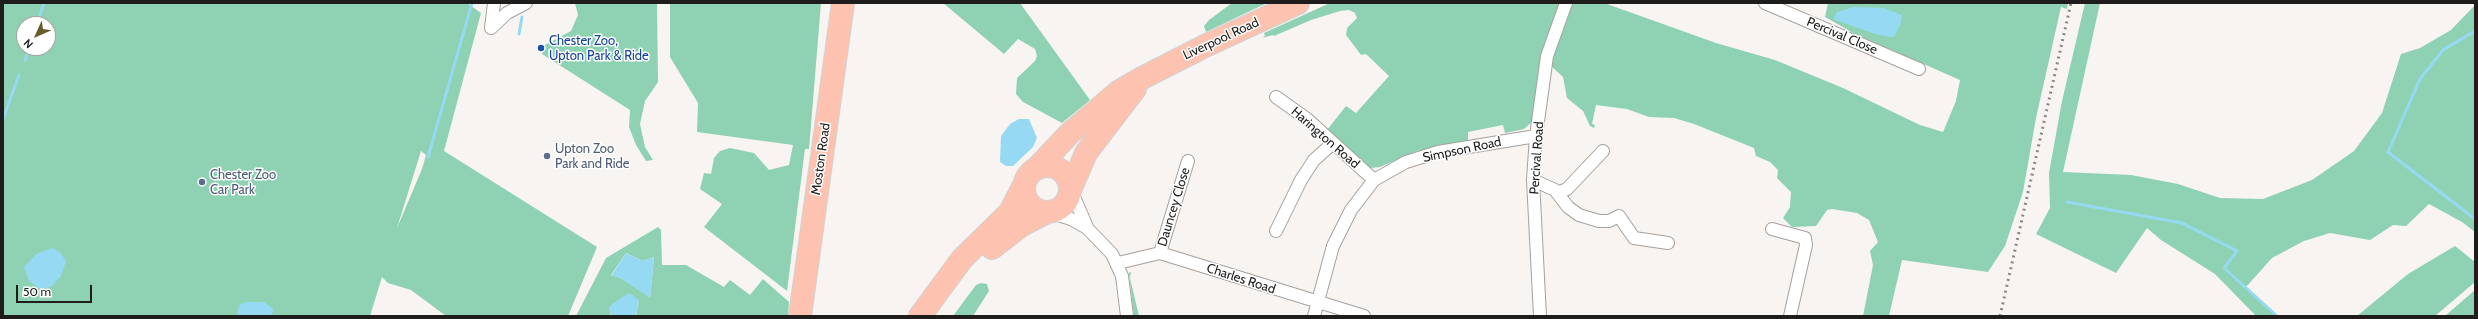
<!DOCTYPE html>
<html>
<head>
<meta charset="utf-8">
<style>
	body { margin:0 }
	#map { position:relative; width:2478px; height:319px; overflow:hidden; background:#f8f4f1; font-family:Cabin,sans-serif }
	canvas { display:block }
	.frame { position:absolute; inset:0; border:4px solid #1e1d1c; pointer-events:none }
	.north { position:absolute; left:16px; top:16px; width:40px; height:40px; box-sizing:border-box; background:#fff; border:1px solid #a5a5a4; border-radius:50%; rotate:225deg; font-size:11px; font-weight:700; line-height:16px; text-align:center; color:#1e1d1c }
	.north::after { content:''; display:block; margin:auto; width:14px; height:18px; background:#685d29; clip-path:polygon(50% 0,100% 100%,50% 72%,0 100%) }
	.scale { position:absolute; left:16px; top:285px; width:76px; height:18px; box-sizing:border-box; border:2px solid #1e1d1c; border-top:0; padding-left:5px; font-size:12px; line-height:14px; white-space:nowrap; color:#1e1d1c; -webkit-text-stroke:3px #fff; paint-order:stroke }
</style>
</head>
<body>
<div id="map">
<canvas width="2478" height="319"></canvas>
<div class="frame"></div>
<div class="north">N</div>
<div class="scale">50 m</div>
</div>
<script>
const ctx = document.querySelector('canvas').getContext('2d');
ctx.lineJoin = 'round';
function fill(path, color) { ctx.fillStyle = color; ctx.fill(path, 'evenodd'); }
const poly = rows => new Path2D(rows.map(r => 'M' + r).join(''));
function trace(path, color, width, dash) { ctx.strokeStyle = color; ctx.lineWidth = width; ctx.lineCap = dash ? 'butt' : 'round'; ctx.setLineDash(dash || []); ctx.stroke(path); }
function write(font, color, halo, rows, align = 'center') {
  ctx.font = font + ' Cabin,sans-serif'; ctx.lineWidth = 3; ctx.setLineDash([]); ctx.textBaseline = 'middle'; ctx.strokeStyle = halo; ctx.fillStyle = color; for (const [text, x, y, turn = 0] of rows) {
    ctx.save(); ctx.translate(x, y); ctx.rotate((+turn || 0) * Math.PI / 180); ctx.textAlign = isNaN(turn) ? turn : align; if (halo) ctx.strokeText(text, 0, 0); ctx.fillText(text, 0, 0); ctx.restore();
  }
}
const green = poly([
	[3,3,467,3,481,13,444,151,597,247,568,316,446,316,411,290,388,283,382,277,370,316,3,316],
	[24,24,48,24,48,48,24,48],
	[421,151,426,155,422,169,397,228],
	[575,3,657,3,658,82,645,101,640,124,645,147,653,160,646,161,636,145,629,127,630,110,542,54,545,45,571,31,578,15],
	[670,3,821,3,809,149,805,149,787,291,704,227,722,204,700,189,704,173,711,174,714,158,720,151,730,148,754,153,769,170,789,165,793,145,697,132,698,103,670,57],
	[943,3,1020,3,1090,100,1062,123,1023,102,1016,94,1017,78,1035,61,1037,56,1035,49,1018,39,1004,54],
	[1232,3,1267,3,1206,32,1204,26,1209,20],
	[1330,3,1560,3,1546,41,1538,79,1533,121,1524,129,1505,133,1503,125,1468,132,1468,141,1417,151,1380,167,1370,168,1327,130,1346,106,1356,113,1389,76,1366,54,1361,55,1346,35,1347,28,1357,18,1355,13,1349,10,1340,11,1311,20,1274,36,1273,35,1262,38,1265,36,1264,33],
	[1573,3,1607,4,1716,43,1775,60,1843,88,1920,125,1943,132,1956,101,1960,80,1855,34,1825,17,1828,3,2068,3,2067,9,2061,7,2036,118,2023,192,2005,246,1988,272,1902,260,1889,316,1863,316,1873,265,1870,251,1878,242,1869,220,1857,213,1832,209,1827,210,1816,226,1792,227,1783,218,1790,207,1791,192,1777,178,1778,170,1770,162,1756,156,1754,148,1694,124,1674,118,1649,117,1627,109,1596,105,1592,124,1595,125,1594,128,1590,126,1583,111,1567,98,1563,77,1550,65],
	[2085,3,2100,3,2063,172,2131,175,2178,184,2220,198,2263,199,2312,180,2354,151,2382,113,2401,54,2420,48,2451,30,2475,5,2475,232,2462,222,2429,204,2406,226,2393,225,2370,240,2330,233,2304,241,2272,258,2246,287,2277,316,2256,316,2215,274,2161,240,2147,228,2116,273,2036,234,2050,208,2049,173,2062,101],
	[658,227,661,230,662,265,686,265,724,287,730,280,750,295,763,279,789,302,788,316,636,316,639,301,610,313,612,316,576,316,606,258],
	[626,253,643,261,654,257,650,297,619,277,611,275],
	[2455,246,2475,262,2475,282,2435,316,2357,316,2408,274],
	[1131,272,1130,278,1139,316,1134,316,1129,273],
	[981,283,987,284,989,291,973,316,953,316,976,285],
	[2475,290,2475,316,2445,316]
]);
const water = poly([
	[1854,7,1884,8,1902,15,1901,23,1894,37,1878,35,1833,19,1837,12],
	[1019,119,1029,119,1037,138,1033,147,1013,166,1006,166,1000,162,1001,136,1010,124],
	[52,248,60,252,66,261,61,276,51,287,40,289,29,281,24,267,36,254],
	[626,253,643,261,654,257,650,298,619,277,611,276],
	[627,294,632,294,639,301,636,316,612,316,609,308,611,305],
	[246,302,264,302,273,309,272,316,237,316,239,305]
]);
const stream = poly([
	[37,24,44,3],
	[2475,31,2443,50,2420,79,2388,152,2475,219],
	[519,34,522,17],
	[25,60,29,48],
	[3,119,19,75],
	[428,157,472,3],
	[2067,202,2182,223,2237,251,2224,268,2277,316]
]);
const street = poly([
	[1765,3,1919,69],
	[491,28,507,13,526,3],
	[491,28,494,3],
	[1276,97,1307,119,1374,180],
	[1533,180,1555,190,1568,207,1579,215,1599,221,1609,221,1619,216,1634,238,1668,243],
	[1071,190,1087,227],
	[1557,193,1567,189,1603,151],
	[1049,212,1071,219,1087,228,1112,254,1122,276,1127,316],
	[1772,229,1805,238,1806,245,1790,316],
	[1276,231,1301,180,1314,160,1332,144],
	[1160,253,1188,161],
	[1118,263,1160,253,1364,316],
	[1314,316,1333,246,1351,210,1374,180,1406,162,1438,152,1536,136],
	[1540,316,1533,180,1536,136,1547,56,1566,3]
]);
const highway = poly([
	'1024 189a23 23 0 1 1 46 0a23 23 0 1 1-46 0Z',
	[1036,169,1070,133,1118,92,1144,77,1207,45,1298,3],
	[1071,188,1086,153,1135,89],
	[992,248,1022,225,1047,212],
	[800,316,843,3],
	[920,316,962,259,1010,212,1024,185]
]);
const rail = poly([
	[2000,316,2071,3]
]);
const markers = [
	[541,48,4,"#1a4fb4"],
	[547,156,4,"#5c6f8a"],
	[202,182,4,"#5c6f8a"]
];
const streetNames = [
	["Percival Close",1842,36,23],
	["Liverpool Road",1221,39,-25],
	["Harington Road",1325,138,41],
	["Simpson Road",1462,150,-12],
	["Percival Road",1537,158,-86],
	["Moston Road",821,159,-82],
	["Dauncey Close",1174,207,-73],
	["Charles Road",1241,279,18]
];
const transitNames = [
	["Chester Zoo,",549,41],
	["Upton Park & Ride",549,56]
];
const serviceNames = [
	["Upton Zoo",555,149],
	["Park and Ride",555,164],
	["Chester Zoo",210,175],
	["Car Park",210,190]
];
fill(green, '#8fd2b3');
fill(water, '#96d9f3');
trace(stream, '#96d9f3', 3);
trace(street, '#a4a19e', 14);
trace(highway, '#d2d2d2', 24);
trace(street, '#fff', 12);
trace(highway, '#fec3b0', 22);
trace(rail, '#8b8886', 3, [2, 4]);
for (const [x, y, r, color] of markers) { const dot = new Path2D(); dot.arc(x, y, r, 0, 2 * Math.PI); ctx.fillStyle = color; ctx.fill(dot); trace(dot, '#fff', 1.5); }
write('13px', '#1e1d1c', '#fff', streetNames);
write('13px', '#164399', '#fff', transitNames, 'left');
write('13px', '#4e5e75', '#fff', serviceNames, 'left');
</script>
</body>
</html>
